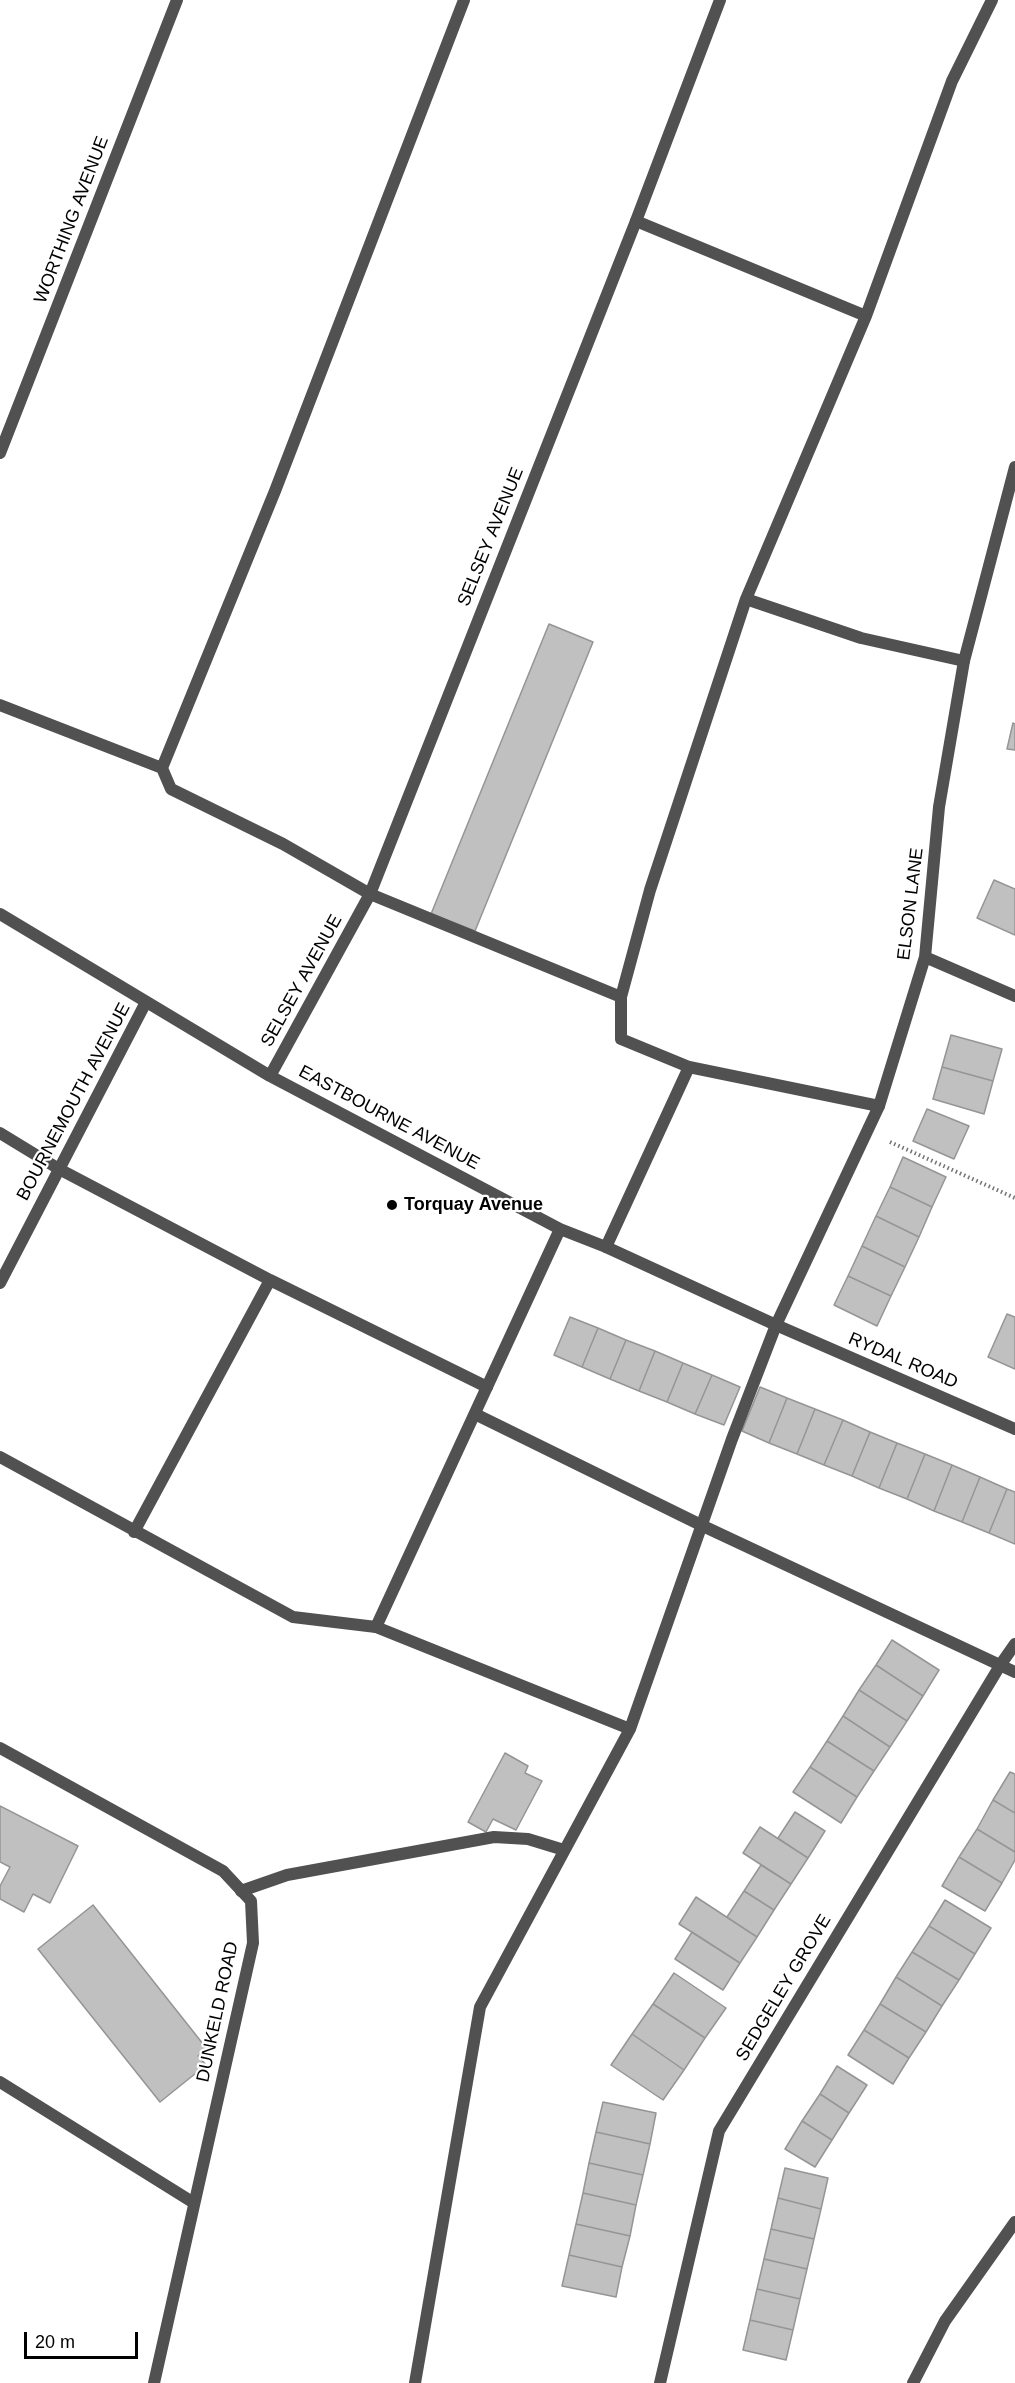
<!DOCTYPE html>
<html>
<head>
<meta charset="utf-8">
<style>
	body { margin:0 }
	#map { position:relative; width:1015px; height:2383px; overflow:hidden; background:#fff; font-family:Arial,sans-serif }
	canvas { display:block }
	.scale { position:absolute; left:24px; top:2332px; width:114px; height:27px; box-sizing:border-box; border:3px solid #000; border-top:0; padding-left:8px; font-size:18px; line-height:21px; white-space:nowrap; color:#000; -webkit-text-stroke:4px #fff; paint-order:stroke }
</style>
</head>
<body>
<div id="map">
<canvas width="1015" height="2383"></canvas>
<div class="scale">20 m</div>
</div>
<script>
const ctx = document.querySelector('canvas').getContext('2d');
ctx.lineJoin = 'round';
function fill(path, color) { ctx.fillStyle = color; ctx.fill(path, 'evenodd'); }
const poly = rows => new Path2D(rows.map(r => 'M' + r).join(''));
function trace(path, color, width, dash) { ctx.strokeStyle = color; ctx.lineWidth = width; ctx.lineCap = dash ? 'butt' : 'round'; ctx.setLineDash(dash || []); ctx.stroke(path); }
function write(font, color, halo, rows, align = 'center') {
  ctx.font = font + ' Arial,sans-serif'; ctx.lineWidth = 4.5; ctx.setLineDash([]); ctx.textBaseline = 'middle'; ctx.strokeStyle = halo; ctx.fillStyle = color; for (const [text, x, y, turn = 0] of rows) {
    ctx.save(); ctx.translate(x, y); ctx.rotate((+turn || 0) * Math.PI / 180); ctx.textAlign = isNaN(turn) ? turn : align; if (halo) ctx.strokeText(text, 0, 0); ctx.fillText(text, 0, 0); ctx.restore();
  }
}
const building = poly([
	[549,624,593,642,475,931,431,914,549,624],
	[1013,723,1015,724,1015,750,1007,749,1013,723],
	[994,880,1015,889,1015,935,977,918,994,880],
	[951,1035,1002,1049,993,1081,942,1067,951,1035],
	[942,1067,993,1081,984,1114,933,1099,942,1067],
	[927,1109,969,1126,954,1159,913,1141,927,1109],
	[903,1157,946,1177,932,1207,890,1187,903,1157],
	[890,1187,932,1207,919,1237,876,1216,890,1187],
	[876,1216,919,1237,905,1267,862,1246,876,1216],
	[862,1246,905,1267,891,1296,848,1276,862,1246],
	[848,1276,891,1296,877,1326,834,1305,848,1276],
	[1007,1314,1015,1317,1015,1369,988,1357,1007,1314],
	[570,1317,598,1328,582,1367,554,1355,570,1317],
	[598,1328,626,1340,610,1379,582,1367,598,1328],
	[626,1340,655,1351,639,1391,610,1379,626,1340],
	[655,1351,683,1363,667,1402,639,1391,655,1351],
	[683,1363,712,1375,695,1414,667,1402,683,1363],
	[712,1375,740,1387,724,1425,695,1414,712,1375],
	[760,1387,787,1398,769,1443,742,1431,760,1387],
	[787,1398,815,1409,797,1454,769,1443,787,1398],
	[815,1409,843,1420,824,1465,797,1454,815,1409],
	[843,1420,870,1432,852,1476,824,1465,843,1420],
	[870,1432,897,1443,879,1488,852,1476,870,1432],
	[897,1443,925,1454,907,1499,879,1488,897,1443],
	[925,1454,952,1465,934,1511,907,1499,925,1454],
	[952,1465,980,1477,962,1522,934,1511,952,1465],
	[980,1477,1007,1489,989,1533,962,1522,980,1477],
	[1007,1489,1015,1492,1015,1544,989,1533,1007,1489],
	[892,1640,939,1670,923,1696,876,1665,892,1640],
	[876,1665,923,1696,907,1721,859,1690,876,1665],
	[859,1690,907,1721,890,1747,843,1716,859,1690],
	[843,1716,890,1747,874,1771,827,1741,843,1716],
	[827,1741,874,1771,857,1797,810,1767,827,1741],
	[505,1753,528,1766,525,1773,542,1781,516,1830,493,1819,486,1832,468,1822,505,1753],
	[810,1767,857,1797,841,1823,793,1792,810,1767],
	[1010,1772,1015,1774,1015,1813,993,1800,1010,1772],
	[993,1800,1015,1813,1015,1852,977,1829,993,1800],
	[0,1806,78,1846,50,1903,33,1894,24,1912,0,1899,0,1886,10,1867,0,1862,0,1806],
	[795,1812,825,1831,808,1858,778,1838,795,1812],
	[760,1827,808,1858,791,1884,743,1853,760,1827],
	[977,1829,1015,1852,1015,1860,1002,1883,959,1857,977,1829],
	[959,1857,1002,1883,985,1911,942,1886,959,1857],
	[761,1865,791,1884,774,1910,744,1891,761,1865],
	[744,1891,774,1910,757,1937,727,1917,744,1891],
	[696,1897,757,1937,740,1963,679,1924,696,1897],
	[945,1900,991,1928,975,1954,929,1926,945,1900],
	[93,1905,207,2049,198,2056,206,2065,160,2102,38,1949,93,1905],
	[929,1926,975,1954,959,1980,912,1952,929,1926],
	[692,1932,740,1963,723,1990,675,1959,692,1932],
	[912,1952,959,1980,942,2006,896,1977,912,1952],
	[674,1973,726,2008,705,2038,653,2004,674,1973],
	[896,1977,942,2006,926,2032,880,2004,896,1977],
	[653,2004,705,2038,684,2070,632,2034,653,2004],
	[880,2004,926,2032,909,2058,864,2030,880,2004],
	[864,2030,909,2058,893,2084,848,2055,864,2030],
	[632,2034,684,2070,663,2100,611,2065,632,2034],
	[837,2066,867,2085,849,2113,820,2094,837,2066],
	[820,2094,849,2113,832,2140,802,2121,820,2094],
	[603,2102,656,2113,650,2144,596,2132,603,2102],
	[802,2121,832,2140,815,2167,785,2149,802,2121],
	[596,2132,650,2144,643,2175,589,2163,596,2132],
	[589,2163,643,2175,636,2205,583,2193,589,2163],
	[785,2168,828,2178,821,2209,778,2198,785,2168],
	[583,2193,636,2205,630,2236,576,2224,583,2193],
	[778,2198,821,2209,814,2239,771,2229,778,2198],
	[576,2224,630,2236,622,2267,569,2255,576,2224],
	[771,2229,814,2239,807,2269,764,2259,771,2229],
	[569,2255,622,2267,616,2297,562,2286,569,2255],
	[764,2259,807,2269,800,2299,757,2289,764,2259],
	[757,2289,800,2299,793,2330,750,2320,757,2289],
	[750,2320,793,2330,786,2360,743,2350,750,2320]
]);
const path = poly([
	[890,1142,1015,1198]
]);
const service = poly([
	[464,0,275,491,162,768,171,789,283,844,370,894,621,997],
	[636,221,866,316],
	[746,599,861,638,964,661],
	[0,705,162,768],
	[879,1106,689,1067,621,1039,621,997,650,890,746,599,866,316,952,81,992,0],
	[0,1133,59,1169,270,1280,487,1387],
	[606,1247,689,1067],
	[475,1414,703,1526,1015,1672],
	[0,1457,293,1617,376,1627,630,1729],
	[134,1532,270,1280],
	[241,1891,287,1875,494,1837,528,1839,564,1850],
	[0,2082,194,2203],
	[415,2383,480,2007,630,1729,732,1439,776,1325],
	[913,2383,945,2321,1015,2222]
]);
const minor = poly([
	[0,453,177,0],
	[0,914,270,1076,560,1229,606,1247,776,1325,1015,1429],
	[925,957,1015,996],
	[270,1076,370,894,636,221,720,0],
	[0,1283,146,1002],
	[776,1325,879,1106,925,957,939,807,964,661,1015,467],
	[376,1627,560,1229],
	[0,1748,223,1871,251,1901,253,1943,154,2383],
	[660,2383,719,2131,1001,1664,1015,1644]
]);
const markers = [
	[392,1205,6,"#000"]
];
const streetNames = [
	["WORTHING AVENUE",72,220,-69],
	["SELSEY AVENUE",491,537,-68],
	["ELSON LANE",911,904,-83],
	["SELSEY AVENUE",302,981,-61],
	["BOURNEMOUTH AVENUE",74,1102,-62],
	["EASTBOURNE AVENUE",389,1118,28],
	["RYDAL ROAD",903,1361,23],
	["SEDGELEY GROVE",784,1988,-59],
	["DUNKELD ROAD",218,2012,-78]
];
const poiNames = [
	["Torquay Avenue",404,1205]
];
fill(building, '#c0c0c0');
trace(building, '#959595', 1.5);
trace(path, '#737373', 4, [1.5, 3]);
trace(service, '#515151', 12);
trace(minor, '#515151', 12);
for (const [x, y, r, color] of markers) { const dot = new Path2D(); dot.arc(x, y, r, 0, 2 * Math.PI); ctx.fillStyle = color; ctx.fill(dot); trace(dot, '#fff', 2); }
write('18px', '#000', '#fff', streetNames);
write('bold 18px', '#000', '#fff', poiNames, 'left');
</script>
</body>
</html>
